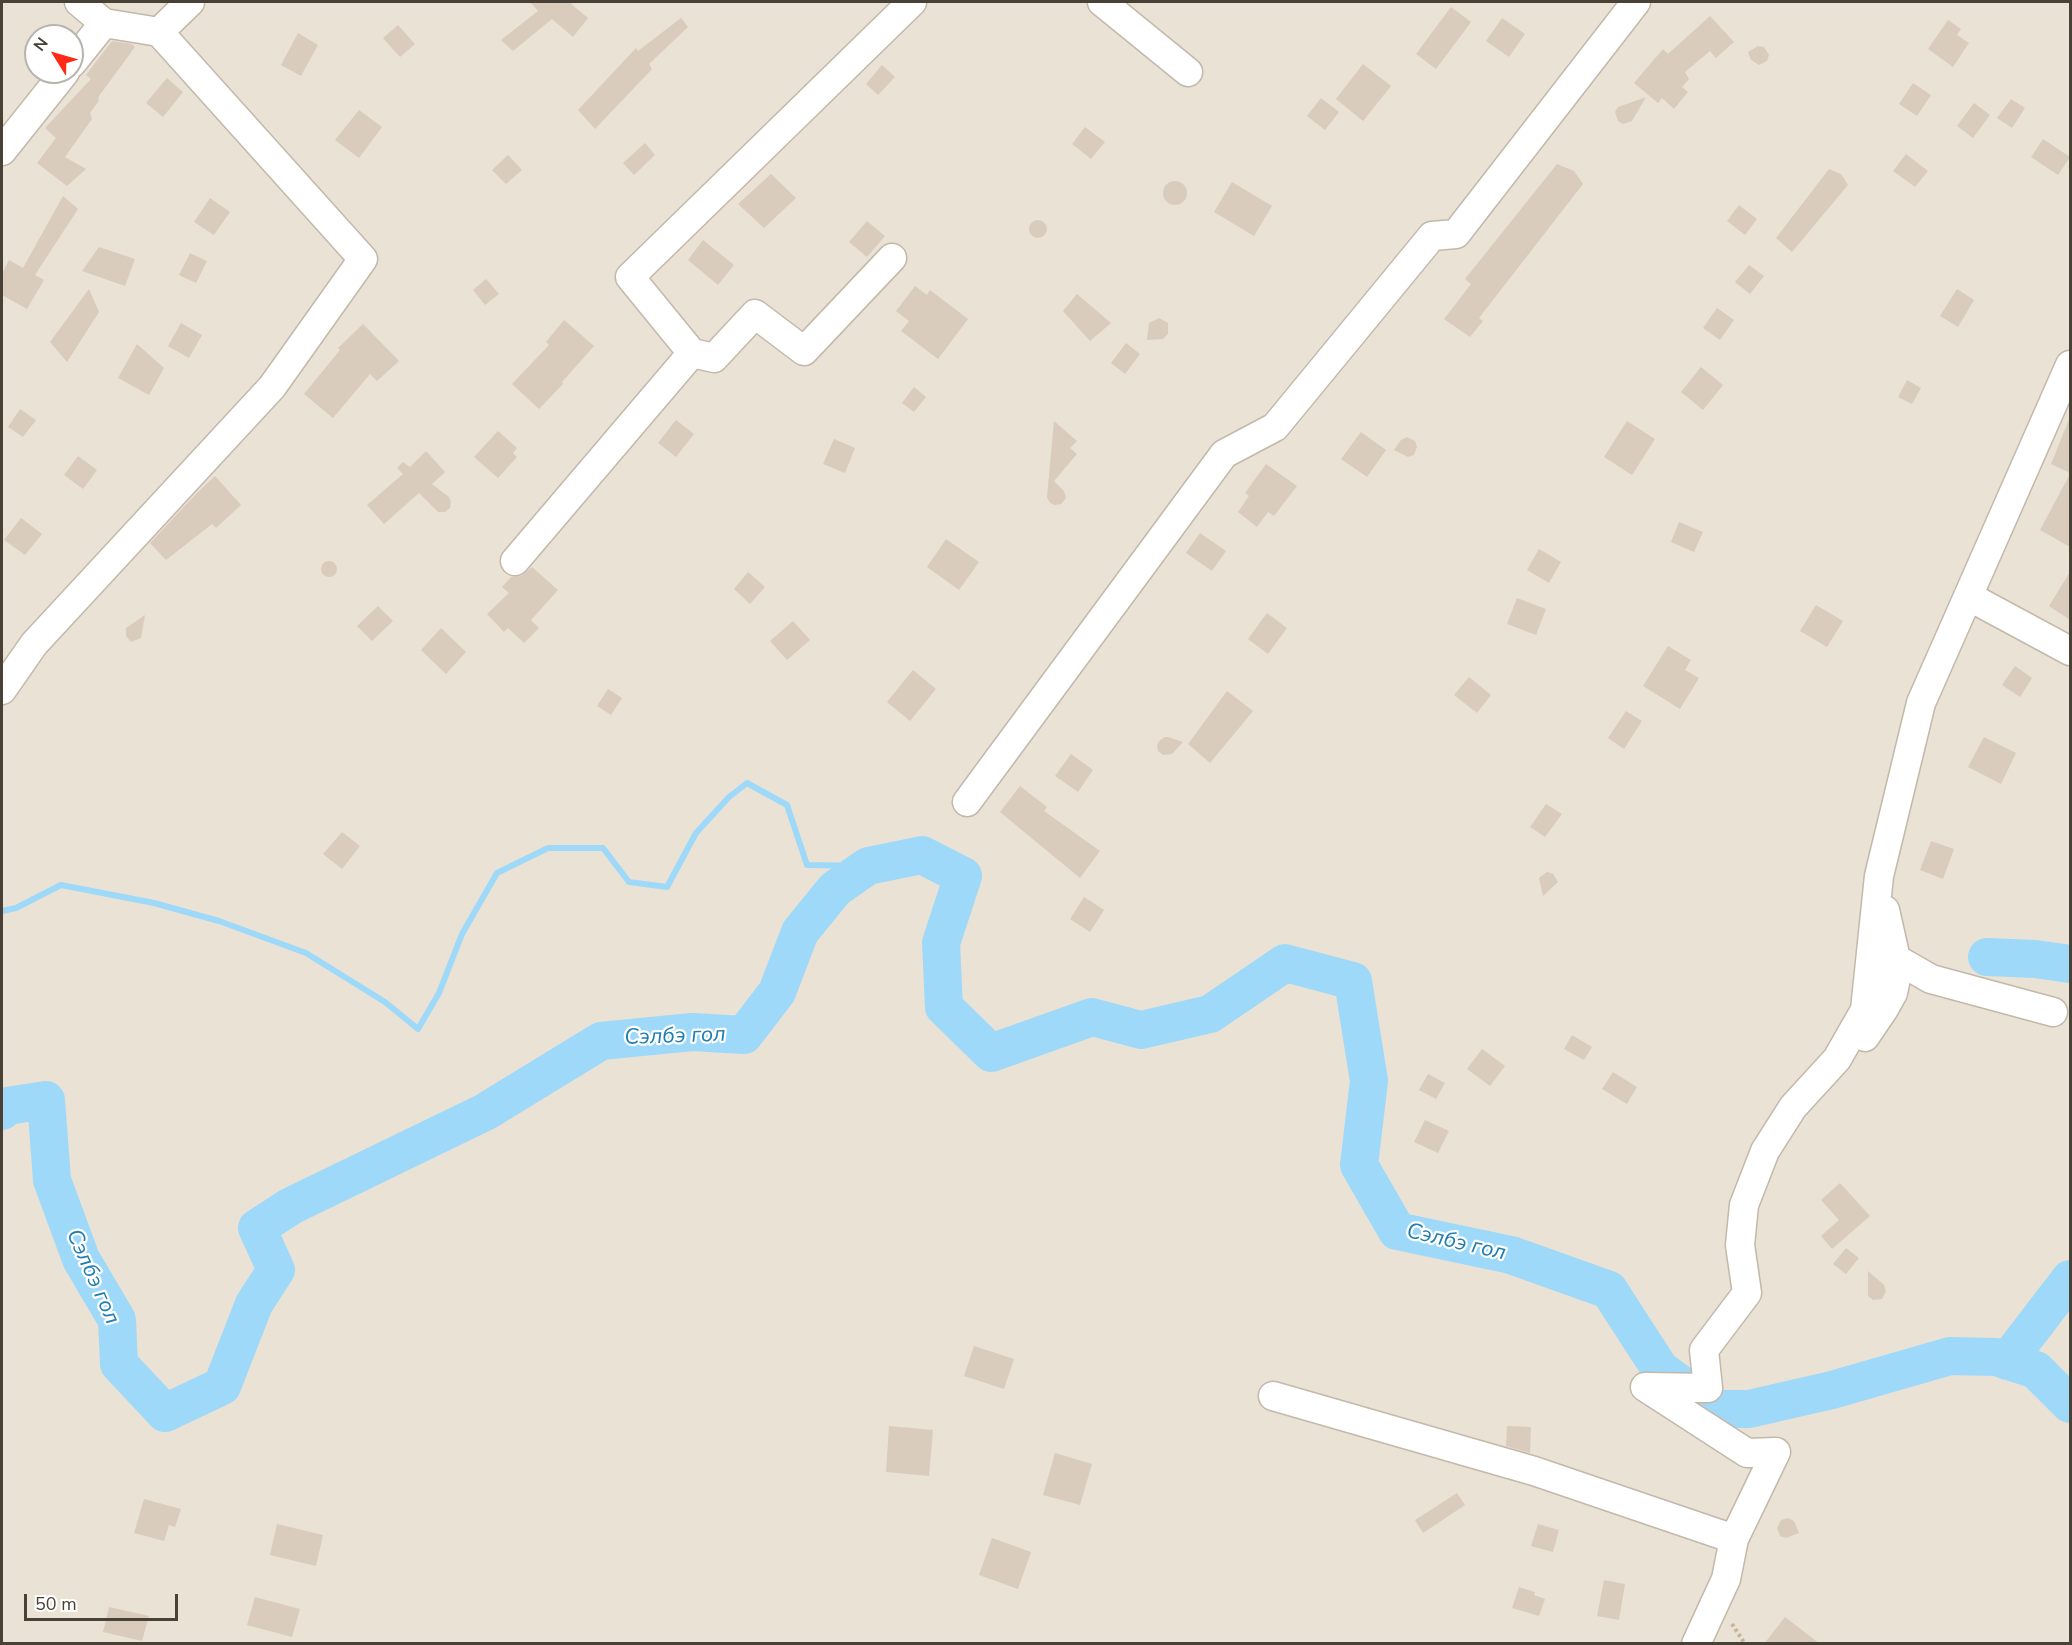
<!DOCTYPE html>
<html>
<head>
<meta charset="utf-8">
<style>
	body { margin:0 }
	#map { position:relative; width:2072px; height:1645px; overflow:hidden; background:#f6f1e8; font-family:"Nunito Sans",sans-serif }
	canvas { display:block }
	.frame { position:absolute; inset:0; border:3px solid #4a4136; pointer-events:none }
	.north { position:absolute; left:24px; top:24px; width:60px; height:60px; box-sizing:border-box; background:#fff; border:2px solid #b7b3af; border-radius:50%; rotate:307deg; font-size:16px; font-weight:700; line-height:24px; text-align:center; color:#4a4136 }
	.north::after { content:''; display:block; margin:auto; width:21px; height:27px; background:#ff2a16; clip-path:polygon(50% 0,100% 100%,50% 72%,0 100%) }
	.scale { position:absolute; left:24px; top:1594px; width:154px; height:27px; box-sizing:border-box; border:3px solid #4a4136; border-top:0; padding-left:8px; font-size:18px; line-height:21px; white-space:nowrap; color:#4a4136; -webkit-text-stroke:4px #fff; paint-order:stroke }
</style>
</head>
<body>
<div id="map">
<canvas width="2072" height="1645"></canvas>
<div class="frame"></div>
<div class="north">N</div>
<div class="scale">50 m</div>
</div>
<script>
const ctx = document.querySelector('canvas').getContext('2d');
ctx.lineJoin = 'round';
function fill(path, color) { ctx.fillStyle = color; ctx.fill(path, 'evenodd'); }
const poly = rows => new Path2D(rows.map(r => 'M' + r).join(''));
function trace(path, color, width, dash) { ctx.strokeStyle = color; ctx.lineWidth = width; ctx.lineCap = dash ? 'butt' : 'round'; ctx.setLineDash(dash || []); ctx.stroke(path); }
function write(font, color, halo, rows, align = 'center') {
  ctx.font = font + ' "Nunito Sans",sans-serif'; ctx.lineWidth = 4.5; ctx.setLineDash([]); ctx.textBaseline = 'middle'; ctx.strokeStyle = halo; ctx.fillStyle = color; for (const [text, x, y, turn = 0] of rows) {
    ctx.save(); ctx.translate(x, y); ctx.rotate((+turn || 0) * Math.PI / 180); ctx.textAlign = isNaN(turn) ? turn : align; if (halo) ctx.strokeText(text, 0, 0); ctx.fillText(text, 0, 0); ctx.restore();
  }
}
const residential = poly([
	[2,2,2070,2,2070,1643,2,1644],
	[36,36,72,36,72,72,36,72]
]);
const stream = poly([
	[2,911,16,908,61,885,154,903,219,921,306,953,385,1002,418,1029,439,993,462,934,497,873,548,848,603,848,629,882,667,887,696,833,729,797,747,783,787,805,807,865,868,866]
]);
const river = poly([
	[1987,957,2035,959,2070,964],
	[2,1111,7,1106,46,1100,52,1180,81,1259,117,1320,119,1364,165,1413,222,1386,254,1304,276,1270,257,1228,291,1206,485,1112,601,1041,692,1032,744,1035,777,992,800,932,835,889,868,866,922,855,963,876,941,943,944,1007,991,1053,1092,1017,1141,1030,1210,1014,1285,963,1353,981,1369,1081,1359,1165,1397,1231,1511,1255,1609,1290,1660,1369,1713,1409,1749,1409,1832,1390,1950,1356,1996,1357,2036,1370,2070,1404],
	[2007,1361,2070,1279]
]);
const building = poly([
	[530,2,574,2,571,4,588,18,573,37,552,19,513,51,501,40,538,11],
	[1451,7,1471,22,1436,69,1416,54],
	[1710,16,1734,42,1716,58,1710,51,1685,72,1689,79,1682,87,1688,92,1674,109,1662,98,1658,103,1634,83,1663,49,1668,54],
	[681,18,688,27,649,64,652,69,595,129,578,110,636,48,638,51],
	[1502,18,1525,34,1509,57,1486,41],
	[1948,20,1961,29,1957,35,1969,43,1953,67,1928,49],
	[398,25,415,44,400,57,383,38],
	[298,33,318,45,301,76,281,65],
	[112,41,132,44,135,47,99,96,98,102,90,113,92,119,65,157,86,169,67,186,37,163,56,138,45,128,91,79,86,75],
	[1758,46,1764,47,1769,55,1767,61,1759,65,1751,60,1748,52],
	[1363,64,1391,86,1363,121,1336,99],
	[882,65,895,77,878,95,866,84],
	[167,78,183,92,163,117,146,103],
	[1913,83,1931,95,1917,116,1899,104],
	[1646,97,1632,121,1623,124,1618,121,1615,112,1618,107],
	[1321,98,1339,112,1325,130,1307,116],
	[2011,99,2025,108,2012,128,1997,118],
	[1974,103,1990,115,1973,138,1957,126],
	[359,110,382,127,359,158,335,140],
	[1085,127,1105,142,1091,159,1072,144],
	[2043,139,2070,157,2058,175,2031,157],
	[645,143,655,155,634,175,623,163],
	[1906,154,1928,171,1915,187,1893,171],
	[508,155,522,170,506,184,492,170],
	[1557,164,1574,171,1583,184,1479,318,1483,321,1470,337,1444,319,1471,284,1465,279],
	[1829,169,1841,174,1848,185,1792,252,1776,238],
	[771,174,796,198,764,228,738,204],
	'1163 193a12 12 0 1 1 24 0a12 12 0 1 1-24 0Z',
	[1232,182,1272,206,1254,236,1214,212],
	[63,196,78,209,35,275,44,280,27,309,2,295,2,274,9,260,23,268],
	[210,198,230,212,214,235,194,222],
	[1739,205,1757,219,1745,235,1727,221],
	'1029 229a9 9 0 1 1 18 0a9 9 0 1 1-18 0Z',
	[867,221,885,236,867,257,849,242],
	[703,240,734,265,718,285,688,260],
	[99,247,135,259,125,286,82,271],
	[190,253,207,261,196,283,179,275],
	[1749,265,1764,276,1750,294,1735,282],
	[486,279,499,294,485,305,473,290],
	[915,286,927,295,930,290,968,319,938,359,901,331,909,321,896,311],
	[89,289,99,312,67,362,50,342],
	[1957,289,1974,300,1958,327,1940,316],
	[1077,294,1111,323,1090,341,1063,311],
	[1717,308,1734,320,1720,340,1703,328],
	[1159,318,1168,323,1168,334,1163,339,1147,340,1149,323],
	[564,320,594,346,562,382,563,384,539,409,512,384,549,345,546,342],
	[181,323,202,335,189,358,168,346],
	[363,324,399,361,377,381,370,374,333,418,304,394,340,350,338,348],
	[1126,343,1140,354,1125,374,1111,363],
	[137,344,164,368,149,395,118,378],
	[1701,367,1723,385,1703,410,1681,392],
	[1907,380,1921,388,1912,404,1898,397],
	[914,387,926,397,914,412,902,403],
	[20,409,36,420,23,437,8,427],
	[2070,417,2070,473,2051,464],
	[676,420,694,434,676,457,658,443],
	[1054,421,1077,441,1070,448,1077,454,1054,481,1064,491,1066,498,1061,504,1055,505,1050,503,1047,497],
	[1627,421,1655,439,1632,475,1604,457],
	[498,431,517,448,513,453,517,457,498,478,474,457],
	[1361,432,1386,450,1367,477,1341,459],
	[1407,437,1415,441,1417,447,1414,455,1408,457,1394,450,1401,440],
	[834,439,855,448,845,473,823,464],
	[426,451,445,472,432,484,449,497,451,502,450,508,445,512,438,512,419,493,384,524,367,505,403,474,397,468,403,462,410,467],
	[78,456,97,470,83,489,64,475],
	[1266,464,1297,486,1274,516,1268,512,1257,527,1238,512,1249,496,1245,493],
	[2070,474,2070,547,2040,530],
	[215,476,241,505,216,528,212,524,166,560,150,543,196,494],
	[21,518,42,534,25,555,4,540],
	[1679,522,1703,532,1694,552,1671,542],
	[1200,533,1226,551,1212,571,1186,553],
	[946,539,979,562,959,590,927,567],
	[1539,549,1561,562,1549,583,1527,570],
	'321 569a8 8 0 1 1 16 0a8 8 0 1 1-16 0Z',
	[532,567,558,590,531,620,539,628,524,643,508,628,504,632,487,614,509,593,502,587,511,577,521,576],
	[748,572,765,587,750,604,734,589],
	[2070,572,2070,620,2049,606],
	[1517,598,1546,609,1536,635,1507,624],
	[1816,605,1843,621,1827,647,1800,631],
	[378,606,393,621,372,641,357,626],
	[1267,613,1287,628,1268,654,1248,639],
	[145,615,141,638,131,642,126,636,126,628],
	[793,621,810,640,787,660,770,641],
	[441,628,466,652,446,674,421,650],
	[1668,646,1691,660,1685,670,1699,678,1680,709,1643,686],
	[2015,666,2032,678,2020,697,2002,685],
	[913,670,936,689,910,721,887,702],
	[1469,677,1491,695,1477,713,1454,695],
	[608,689,622,698,611,715,597,706],
	[1227,691,1253,711,1210,763,1188,744],
	[1626,711,1642,721,1624,749,1608,738],
	[1165,737,1168,737,1183,742,1172,754,1163,755,1158,751,1157,745,1160,740],
	[1984,737,2016,753,2001,784,1968,767],
	[1071,754,1093,770,1078,792,1055,776],
	[1020,786,1047,807,1044,811,1100,851,1080,878,1000,812],
	[1546,804,1562,814,1545,837,1530,827],
	[342,832,360,846,342,869,323,854],
	[1931,841,1954,849,1943,879,1920,870],
	[1547,872,1553,874,1558,882,1543,896,1539,878],
	[1084,897,1104,910,1090,932,1070,919],
	[1572,1035,1592,1047,1584,1060,1564,1049],
	[1482,1049,1505,1066,1490,1086,1467,1069],
	[1613,1072,1637,1087,1627,1104,1602,1089],
	[1428,1074,1445,1083,1436,1099,1419,1090],
	[1425,1120,1449,1131,1438,1153,1414,1142],
	[1840,1183,1870,1216,1832,1249,1821,1236,1839,1220,1821,1200],
	[1846,1248,1859,1258,1846,1274,1833,1264],
	[1868,1271,1884,1285,1886,1291,1882,1299,1873,1300,1868,1296],
	[974,1346,1014,1359,1004,1389,964,1376],
	[889,1426,933,1430,929,1476,886,1472],
	[1507,1426,1531,1427,1530,1453,1506,1446],
	[1055,1453,1092,1464,1080,1505,1043,1495],
	[1457,1493,1465,1505,1423,1533,1415,1520],
	[144,1499,181,1509,175,1527,169,1525,164,1541,134,1533],
	[1788,1518,1794,1521,1799,1533,1786,1538,1780,1536,1777,1528,1781,1520],
	[277,1524,323,1535,316,1566,270,1555],
	[1538,1524,1559,1530,1553,1552,1531,1546],
	[992,1538,1031,1552,1018,1589,979,1575],
	[1604,1580,1625,1584,1619,1620,1597,1616],
	[1519,1587,1535,1592,1534,1595,1545,1599,1539,1616,1512,1608],
	[255,1597,300,1609,292,1637,247,1625],
	[109,1607,149,1616,142,1641,103,1632],
	[1785,1617,1820,1644,1764,1644]
]);
const path = poly([
	[1732,1624,1745,1644]
]);
const minor = poly([
	[1102,2,1188,72],
	[159,32,190,2],
	[72,63,104,23],
	[2,151,65,72],
	[692,353,714,358,755,314,804,351,892,258],
	[515,561,692,353,630,277,912,2],
	[1968,596,2070,651],
	[2,690,34,644,272,387,363,259,159,32,104,23,79,2],
	[967,802,1224,454,1275,427,1432,236,1456,234,1636,2],
	[1896,959,1931,979,2053,1012],
	[1865,1037,1884,1009,1893,993,1896,978,1896,959,1885,910],
	[1273,1396,1534,1471,1734,1539,1776,1452,1747,1453,1645,1387,1708,1388,1704,1350,1747,1293,1740,1245,1744,1205,1765,1151,1793,1107,1837,1059,1865,1010,1879,876,1921,703,2070,365],
	[1696,1644,1726,1579,1734,1539]
]);
const waterNames = [
	["Сэлбэ гол",675,1037,-2],
	["Сэлбэ гол",1456,1243,13],
	["Сэлбэ гол",92,1277,66]
];
fill(residential, '#eae2d5');
trace(stream, '#9ed9f9', 6);
trace(river, '#9ed9f9', 38);
fill(building, '#d9ccbc');
trace(minor, '#c3b8a9', 31);
trace(path, '#c6b399', 4, [3, 3]);
trace(minor, '#fff', 28);
write('italic 22px', '#1f7db1', '#fff', waterNames);
</script>
</body>
</html>
